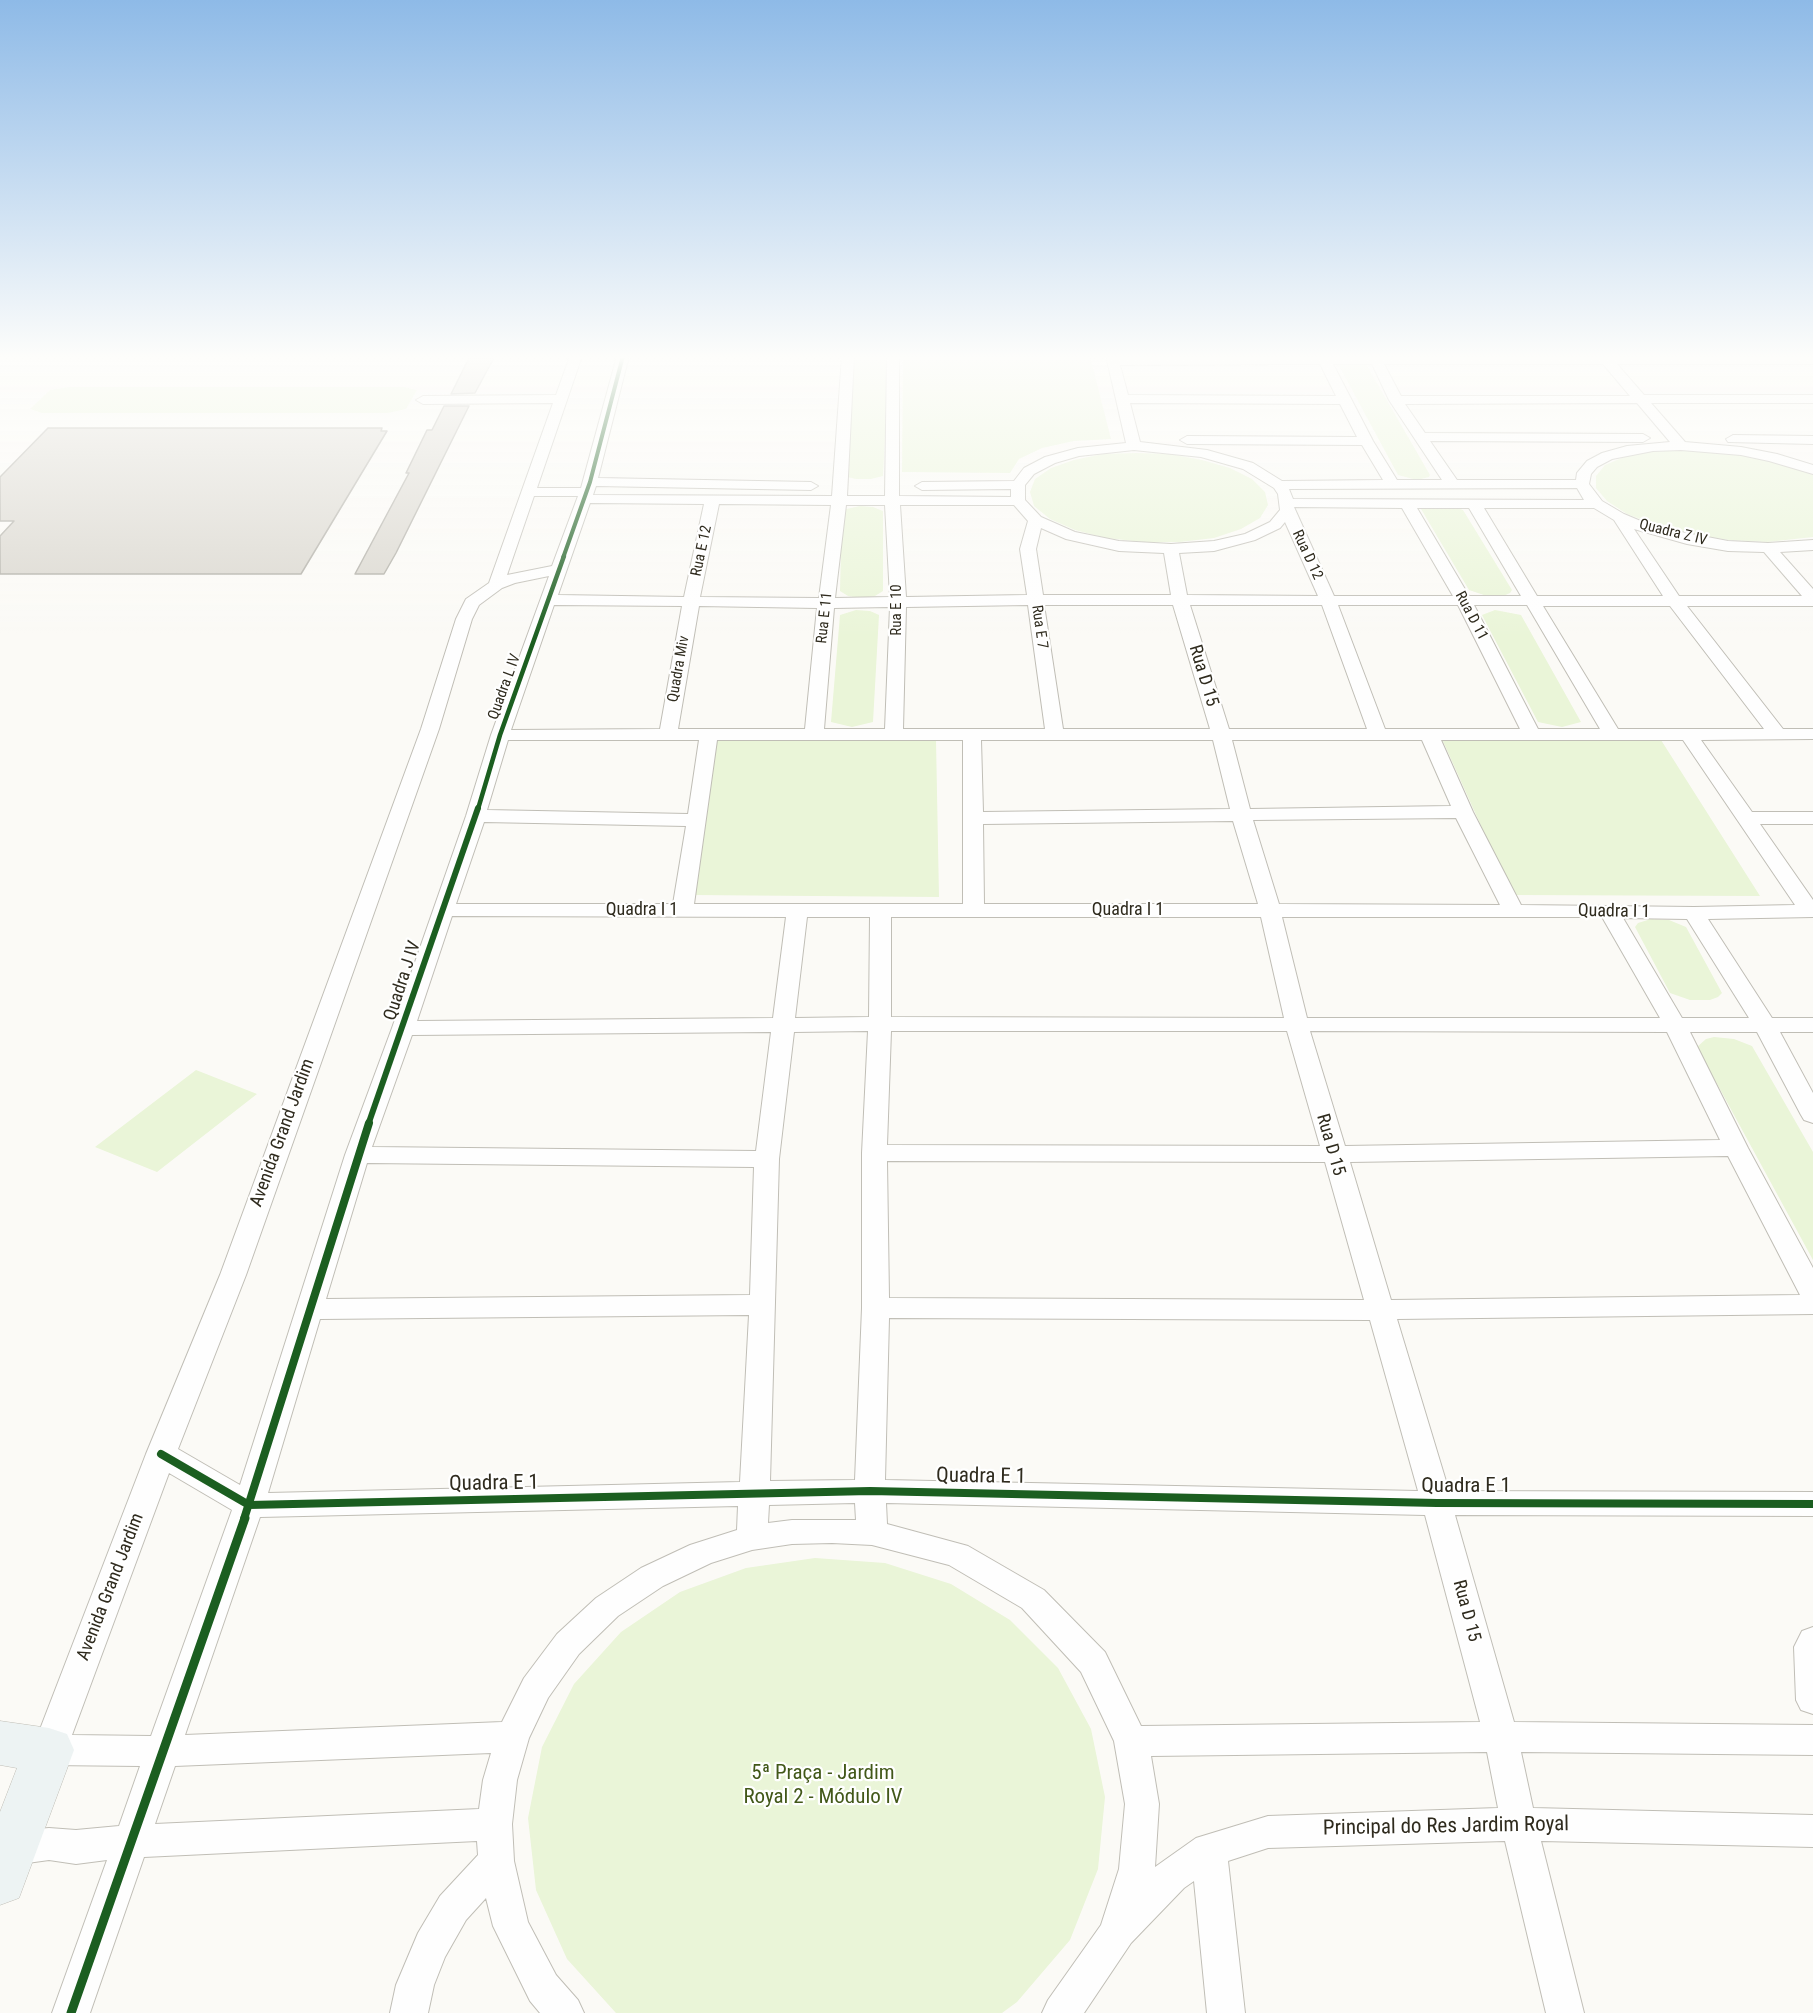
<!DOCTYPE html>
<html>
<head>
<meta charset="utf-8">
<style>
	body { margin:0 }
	canvas { display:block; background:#fbfaf6 }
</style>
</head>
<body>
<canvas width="1813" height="2013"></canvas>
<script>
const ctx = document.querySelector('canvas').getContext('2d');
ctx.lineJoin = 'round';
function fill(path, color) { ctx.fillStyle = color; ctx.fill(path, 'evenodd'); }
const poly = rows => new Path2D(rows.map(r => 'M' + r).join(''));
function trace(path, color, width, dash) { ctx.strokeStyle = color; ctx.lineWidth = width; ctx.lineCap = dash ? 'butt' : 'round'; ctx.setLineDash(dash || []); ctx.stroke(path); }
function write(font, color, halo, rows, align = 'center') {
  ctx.font = font + ' "Roboto Condensed",sans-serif'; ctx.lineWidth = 4.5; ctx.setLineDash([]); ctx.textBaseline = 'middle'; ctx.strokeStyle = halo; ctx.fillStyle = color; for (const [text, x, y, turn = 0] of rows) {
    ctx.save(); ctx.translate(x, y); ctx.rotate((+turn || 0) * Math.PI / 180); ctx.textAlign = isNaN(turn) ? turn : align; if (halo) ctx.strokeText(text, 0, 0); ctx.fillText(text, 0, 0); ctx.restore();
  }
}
const green = poly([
	[854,356,889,356,883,476,871,479,856,479,843,476],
	[903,356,1090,356,1111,439,1074,441,1042,448,1019,459,1010,473,902,472],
	[1338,364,1366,364,1430,475,1429,477,1417,480,1398,475],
	[69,387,404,387,417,390,406,409,388,413,42,413,30,409,50,390],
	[1680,450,1749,456,1782,464,1813,475,1813,537,1767,542,1729,540,1691,534,1656,525,1627,514,1607,501,1596,488,1596,476,1605,465,1624,457,1649,452],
	[1136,453,1170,454,1202,460,1230,468,1252,479,1265,492,1268,505,1260,518,1241,529,1214,538,1180,542,1143,542,1106,538,1075,530,1050,519,1034,506,1030,492,1035,479,1051,468,1074,460,1103,454],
	[860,506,873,507,883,511,883,591,875,596,861,598,848,596,840,591,842,510],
	[1424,507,1457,508,1463,510,1512,590,1510,593,1501,597,1487,596,1469,590,1421,509],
	[856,610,870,611,879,615,873,722,852,727,831,722,840,615],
	[1495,610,1521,615,1581,722,1562,727,1538,722,1482,615],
	[717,739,936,740,939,897,691,895],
	[1442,739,1661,740,1760,896,1512,895],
	[1651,919,1669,920,1686,927,1722,993,1718,997,1710,1000,1690,1000,1670,993,1635,927,1638,923],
	[1714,1037,1734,1039,1752,1046,1813,1152,1813,1260,1697,1047,1706,1039],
	[196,1070,257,1094,157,1172,95,1147],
	[815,1558,885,1563,951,1584,1010,1620,1058,1668,1091,1729,1105,1797,1098,1869,1070,1940,1017,2002,1002,2013,616,2013,567,1959,536,1890,528,1818,542,1747,574,1684,621,1632,680,1592,746,1568]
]);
const building = poly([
	[470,356,495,356,475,393,451,394,470,356],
	[444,406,469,406,396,553,384,574,355,574,409,473,406,473,427,430,432,430,444,406],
	[48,428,382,428,381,431,387,431,301,574,0,574,0,536,14,521,0,521,0,477,48,428]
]);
const street = poly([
	[570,356,582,356,537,488,581,488,617,356,629,356,598,478,811,482,818,486,811,490,596,486,593,495,832,496,842,356,854,356,847,496,885,496,887,356,899,356,899,496,1011,497,1011,489,922,490,915,486,922,482,1014,481,1024,468,1045,457,1078,448,1126,443,1106,356,1813,356,1813,364,1617,364,1644,395,1813,395,1813,403,1651,403,1685,442,1741,447,1777,454,1813,465,1813,474,1769,461,1741,455,1681,450,1653,451,1612,459,1597,467,1591,474,1589,484,1602,501,1624,514,1655,527,1728,541,1768,543,1813,540,1813,550,1780,552,1813,589,1813,606,1687,606,1783,729,1813,729,1813,739,1701,740,1752,812,1813,812,1813,824,1760,824,1813,900,1813,917,1708,919,1772,1018,1813,1018,1813,1032,1780,1032,1813,1093,1813,1123,1804,1120,1801,1115,1757,1032,1690,1032,1748,1148,1813,1268,1813,1314,1397,1319,1449,1491,1813,1492,1813,1516,1455,1515,1514,1722,1813,1725,1813,1755,1521,1752,1533,1808,1813,1815,1813,1847,1541,1841,1584,2013,1546,2013,1505,1841,1268,1848,1228,1861,1245,2013,1207,2013,1194,1881,1184,1888,1131,1943,1084,2013,1042,2013,1048,2000,1101,1925,1119,1869,1125,1804,1114,1741,1081,1672,1022,1608,949,1565,872,1545,832,1543,792,1544,752,1550,711,1563,663,1586,618,1616,579,1654,548,1698,529,1738,517,1780,512,1824,514,1861,528,1922,556,1975,578,2000,584,2013,540,2013,530,2001,493,1926,486,1898,466,1920,445,1957,434,1985,428,2013,390,2013,396,1985,418,1933,440,1896,478,1855,477,1841,144,1857,90,2013,52,2013,107,1860,76,1864,49,1860,13,1865,0,1860,0,1837,13,1831,49,1828,76,1830,119,1826,140,1766,49,1765,37,1761,32,1750,146,1454,220,1275,421,729,456,619,466,599,489,583,553,403,423,404,416,400,423,396,556,395,570,356],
	[1320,364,1336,396,1128,395,1120,365,1320,364],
	[1333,364,1372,364,1389,400,1442,480,1397,480,1373,441,1333,364],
	[1384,364,1603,364,1630,396,1401,396,1384,364],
	[1130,403,1340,404,1357,437,1187,436,1180,440,1187,444,1362,445,1383,480,1282,481,1253,463,1207,450,1140,442,1130,403],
	[1637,403,1670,442,1627,446,1602,453,1587,461,1577,473,1576,480,1457,480,1430,441,1643,442,1650,438,1643,434,1425,433,1405,404,1637,403],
	[1134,450,1201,457,1243,469,1274,488,1278,494,1280,510,1270,522,1245,534,1214,541,1171,544,1119,541,1075,532,1041,517,1025,500,1025,485,1034,474,1055,463,1079,456,1134,450],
	[1577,488,1584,500,1293,499,1289,489,1577,488],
	[534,496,578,496,552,566,507,575,534,496],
	[590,503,704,504,684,597,558,595,590,503],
	[719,504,831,505,819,598,700,597,719,504],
	[846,505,885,505,890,597,835,598,846,505],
	[900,505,1014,505,1028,521,1020,549,1027,595,906,597,900,505],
	[1294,507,1402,508,1453,596,1334,596,1294,507],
	[1417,508,1469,508,1521,596,1469,596,1417,508],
	[1484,508,1594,508,1614,520,1663,596,1537,596,1484,508],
	[1285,522,1318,596,1187,595,1179,553,1214,551,1255,540,1280,528,1285,522],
	[1041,528,1066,539,1119,551,1164,553,1171,595,1043,595,1036,549,1041,528],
	[1634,529,1687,544,1728,551,1764,552,1802,596,1679,596,1634,529],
	[549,576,491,735,466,816,392,1028,345,1155,240,1485,178,1449,246,1275,439,729,472,619,479,605,502,588,515,583,549,576],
	[554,605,682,606,660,729,511,730,554,605],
	[1028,605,1045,729,903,729,906,607,1028,605],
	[1044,605,1173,605,1210,729,1063,729,1044,605],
	[1190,605,1322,605,1367,729,1229,729,1190,605],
	[1338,605,1458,605,1520,729,1385,729,1338,605],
	[1474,605,1527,605,1600,729,1538,729,1474,605],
	[699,606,817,608,805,729,678,729,699,606],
	[1543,606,1670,606,1764,729,1618,729,1543,606],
	[890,607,885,729,824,729,834,608,890,607],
	[508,740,699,740,688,814,487,810,508,740],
	[717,740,963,740,963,904,694,904,717,740],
	[981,740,1213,740,1230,809,983,812,981,740],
	[1232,740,1422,740,1451,806,1250,809,1232,740],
	[1441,740,1683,740,1795,905,1694,907,1521,905,1473,812,1441,740],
	[1456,818,1500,905,1279,904,1253,820,1456,818],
	[1233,821,1258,904,984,904,983,824,1233,821],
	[484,822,686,826,673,904,456,904,484,822],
	[452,916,786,917,773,1018,417,1021,452,916],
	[807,917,870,917,869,1017,795,1018,807,917],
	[891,917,1261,917,1284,1018,891,1017,891,917],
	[1282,917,1602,917,1660,1018,1307,1018,1282,917],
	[1623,918,1687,919,1749,1018,1682,1018,1623,918],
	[868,1031,862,1153,862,1308,855,1480,770,1481,779,1159,794,1032,868,1031],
	[891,1031,1287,1031,1320,1146,887,1145,891,1031],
	[1310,1031,1667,1032,1720,1140,1345,1146,1310,1031],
	[771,1032,756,1151,372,1147,412,1035,771,1032],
	[1728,1156,1800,1295,1391,1300,1350,1162,1728,1156],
	[887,1161,1325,1162,1364,1300,889,1298,887,1161],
	[367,1163,754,1167,750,1295,326,1299,367,1163],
	[749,1315,740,1482,268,1493,320,1319,749,1315],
	[889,1318,1370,1320,1418,1491,885,1480,889,1318],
	[169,1473,232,1510,151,1736,72,1735,169,1473],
	[855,1503,856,1520,792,1520,768,1523,769,1505,855,1503],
	[886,1503,1425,1515,1480,1722,1141,1726,1105,1652,1044,1590,968,1546,887,1524,886,1503],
	[738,1506,737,1530,690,1545,641,1568,596,1598,557,1634,524,1678,502,1722,185,1735,260,1517,738,1506],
	[1487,1752,1498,1808,1268,1816,1196,1838,1155,1867,1159,1804,1151,1756,1487,1752],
	[491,1753,483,1780,479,1809,155,1824,175,1766,491,1753],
	[1733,435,1813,436,1813,444,1728,442,1726,439,1733,435],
	[1813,1627,1813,1714,1801,1710,1796,1700,1794,1647,1802,1631,1813,1627]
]);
const secondary = poly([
	[0,1721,49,1728,67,1734,74,1750,19,1898,0,1905,0,1812,17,1768,0,1765,0,1721]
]);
const cyclewayFar4 = poly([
	[563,558,590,482,623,356]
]);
const cyclewayFar3 = poly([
	[478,809,500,735,564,556]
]);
const cyclewayFar2 = poly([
	[368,1125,478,808]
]);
const cyclewayFar1 = poly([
	[161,1454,249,1505,870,1491,1437,1503,1813,1504],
	[244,1519,369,1123]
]);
const cycleway = poly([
	[71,2013,245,1518]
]);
const farStreetnames = [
	["Quadra Z IV",1673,533,14],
	["Rua E 12",702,551,-78],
	["Rua D 12",1307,555,65],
	["Rua E 10",897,610,-90],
	["Rua D 11",1471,616,62],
	["Rua E 11",825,618,-84],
	["Rua E 7",1039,627,82],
	["Quadra Miv",679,669,-80],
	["Quadra L IV",505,687,-70]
];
const streetNames = [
	["Rua D 15",1203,676,73],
	["Quadra I 1",642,910],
	["Quadra I 1",1128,910],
	["Quadra I 1",1614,912,1],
	["Quadra J IV",403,981,-72],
	["Avenida Grand Jardim",283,1133,-70],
	["Rua D 15",1330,1145,74],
	["Avenida Grand Jardim",111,1587,-69],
	["Rua D 15",1466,1611,75]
];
const nearStreetnames = [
	["Quadra E 1",981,1477,1],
	["Quadra E 1",494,1484,-1],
	["Quadra E 1",1466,1487],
	["Principal do Res Jardim Royal",1446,1827,-1]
];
const nearParknames = [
	["5ª Praça - Jardim",823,1774],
	["Royal 2 - Módulo IV",823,1798]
];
fill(green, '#eaf5d8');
fill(building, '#dad7cf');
trace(building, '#b0aea6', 1.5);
trace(street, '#c0beb6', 2);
trace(secondary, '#c0beb6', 1);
fill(street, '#fefefe');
fill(secondary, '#edf3f3');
trace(cyclewayFar4, '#1b5e20', 4);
trace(cyclewayFar3, '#1b5e20', 4.5);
trace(cyclewayFar2, '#1b5e20', 6);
trace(cyclewayFar1, '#1b5e20', 8);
trace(cycleway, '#1b5e20', 9);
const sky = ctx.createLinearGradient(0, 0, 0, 638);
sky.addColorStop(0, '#8ebae7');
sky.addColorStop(0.56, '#fdfdfb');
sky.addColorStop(1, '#fdfdfb00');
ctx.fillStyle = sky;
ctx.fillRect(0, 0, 1813, 638);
write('15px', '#2f2b1e', '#fff', farStreetnames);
write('18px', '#2f2b1e', '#fff', streetNames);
write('21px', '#2f2b1e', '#fff', nearStreetnames);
write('21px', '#425819', '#fff', nearParknames);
</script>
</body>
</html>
